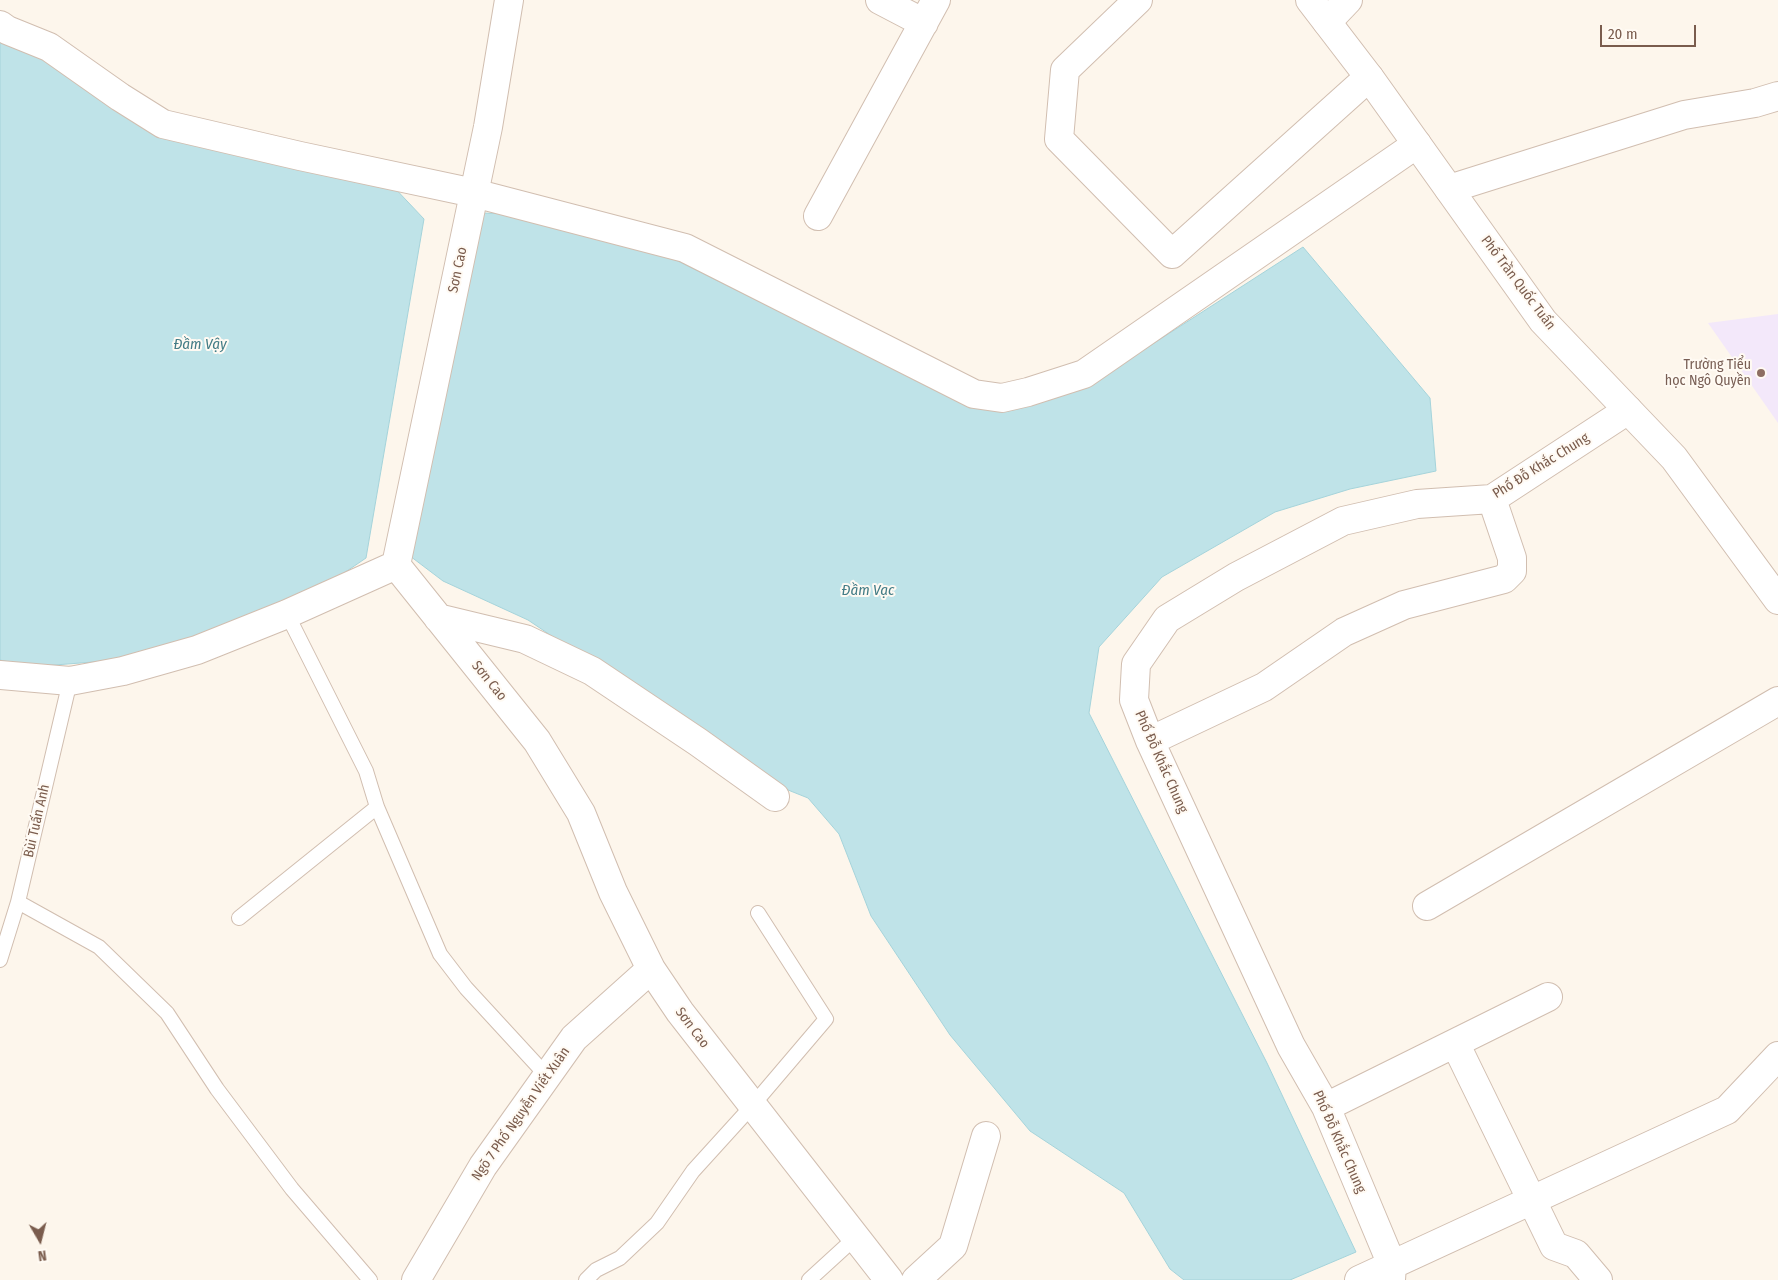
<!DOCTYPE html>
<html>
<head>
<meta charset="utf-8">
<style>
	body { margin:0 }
	#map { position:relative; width:1778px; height:1280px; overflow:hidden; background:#fdf6ec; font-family:"Fira Sans Condensed",sans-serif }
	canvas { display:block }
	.north { position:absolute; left:15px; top:1215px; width:50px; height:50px; -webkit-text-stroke:4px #fffaf3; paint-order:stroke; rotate:172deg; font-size:14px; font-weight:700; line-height:20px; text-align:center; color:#7a5c4d }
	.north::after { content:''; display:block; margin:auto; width:18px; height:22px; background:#7a5c4d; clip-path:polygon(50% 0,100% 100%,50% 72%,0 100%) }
	.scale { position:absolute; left:1600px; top:25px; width:96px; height:22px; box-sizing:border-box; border:2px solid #7a5c4d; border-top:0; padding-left:6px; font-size:15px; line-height:18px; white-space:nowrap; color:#7a5c4d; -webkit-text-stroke:4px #fffaf3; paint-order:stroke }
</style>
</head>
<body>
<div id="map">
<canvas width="1778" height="1280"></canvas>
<div class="north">N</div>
<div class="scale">20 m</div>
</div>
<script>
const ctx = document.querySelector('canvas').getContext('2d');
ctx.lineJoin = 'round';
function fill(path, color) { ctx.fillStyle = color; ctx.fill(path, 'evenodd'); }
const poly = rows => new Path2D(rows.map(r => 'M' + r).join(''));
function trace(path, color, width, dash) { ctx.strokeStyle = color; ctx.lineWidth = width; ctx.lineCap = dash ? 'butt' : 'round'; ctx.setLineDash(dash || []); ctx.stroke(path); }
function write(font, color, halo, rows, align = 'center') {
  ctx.font = font + ' "Fira Sans Condensed",sans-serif'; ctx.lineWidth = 4; ctx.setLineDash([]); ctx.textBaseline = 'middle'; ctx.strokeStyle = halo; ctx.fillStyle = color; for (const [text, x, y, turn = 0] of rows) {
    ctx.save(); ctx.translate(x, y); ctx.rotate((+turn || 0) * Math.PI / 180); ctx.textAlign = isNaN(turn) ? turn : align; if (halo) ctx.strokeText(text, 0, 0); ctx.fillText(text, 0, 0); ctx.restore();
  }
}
const education = poly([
	[1778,314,1778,423,1708,323]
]);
const water = poly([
	[0,38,64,66,152,130,390,183,424,219,366,558,322,588,154,656,106,661,29,667,0,660,0,38],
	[480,213,518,214,676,260,921,382,978,407,1089,385,1303,247,1430,398,1436,471,1350,489,1275,512,1162,577,1099,647,1089,713,1267,1063,1356,1252,1290,1280,1184,1280,1170,1269,1124,1193,1030,1131,950,1035,871,916,839,834,808,798,768,782,528,620,443,581,406,553,480,213]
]);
const service = poly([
	[287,614,366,771,377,807,440,954,466,988,547,1076],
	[18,902,99,947,167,1013,217,1089,292,1189,370,1280],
	[239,918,377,807],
	[0,960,18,902,70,681],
	[586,1280,596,1270,620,1258,657,1223,693,1171,752,1106,826,1019,758,913],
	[809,1280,856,1237]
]);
const minor = poly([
	[509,0,488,127,396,565,537,741,581,813,613,892,651,969,680,1012,889,1280],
	[880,0,924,23],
	[1138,0,1065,70,1059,139,1172,254,1369,77],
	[1327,22,1348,0],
	[0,25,7,30,49,47,120,97,163,124,300,156,474,193,685,248,974,394,1002,398,1028,392,1084,374,1417,144],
	[1449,189,1684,115,1755,103,1778,96],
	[818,216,936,0],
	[438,618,525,639,592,671,698,742,775,797],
	[0,675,70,681,123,671,197,650,287,614,396,565],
	[1150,741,1264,687,1344,632,1404,605,1504,579,1512,571,1512,558,1492,499],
	[1427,906,1778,701],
	[1455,1043,1554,1246,1576,1254,1598,1280],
	[1326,1107,1548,997],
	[416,1280,483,1166,574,1038,651,969],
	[916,1280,953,1246,986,1136],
	[1359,1280,1727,1110,1778,1056],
	[1391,1280,1392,1265,1326,1107,1291,1046,1150,741,1134,700,1136,664,1167,619,1236,577,1343,521,1417,504,1492,499,1628,410]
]);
const tertiary = poly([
	[1310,0,1369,77,1543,321,1674,458,1778,600]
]);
const markers = [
	[1761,373,5,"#8d6e63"]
];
const streetNames = [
	["Sơn Cao",458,270,-78],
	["Phố Trần Quốc Tuấn",1518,283,53],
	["Phố Đỗ Khắc Chung",1541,466,-32],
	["Sơn Cao",489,681,51],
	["Phố Đỗ Khắc Chung",1161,762,66],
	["Bùi Tuấn Anh",37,821,-77],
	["Sơn Cao",692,1028,53],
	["Ngõ 7 Phố Nguyễn Viết Xuân",521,1114,-55],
	["Phố Đỗ Khắc Chung",1339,1142,66]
];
const educationNames = [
	["Trường Tiểu",1751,365],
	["học Ngô Quyền",1751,381]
];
const waterNames = [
	["Đầm Vậy",200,345],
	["Đầm Vạc",868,591]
];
fill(education, '#f3e8fa');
fill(water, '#bfe3e8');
trace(water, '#a5d3da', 1);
trace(service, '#d1beb0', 16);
trace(minor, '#d1beb0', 30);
trace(tertiary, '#d1beb0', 30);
trace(service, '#fff', 14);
trace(minor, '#fff', 28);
trace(tertiary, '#fff', 28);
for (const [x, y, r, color] of markers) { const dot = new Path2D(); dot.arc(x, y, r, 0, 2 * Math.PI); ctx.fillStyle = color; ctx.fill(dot); trace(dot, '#fffaf3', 2); }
write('14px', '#7a5c4d', '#fffaf3', streetNames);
write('14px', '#785e54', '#fffaf3', educationNames, 'right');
write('italic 15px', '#437c86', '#fffaf3', waterNames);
</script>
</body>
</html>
